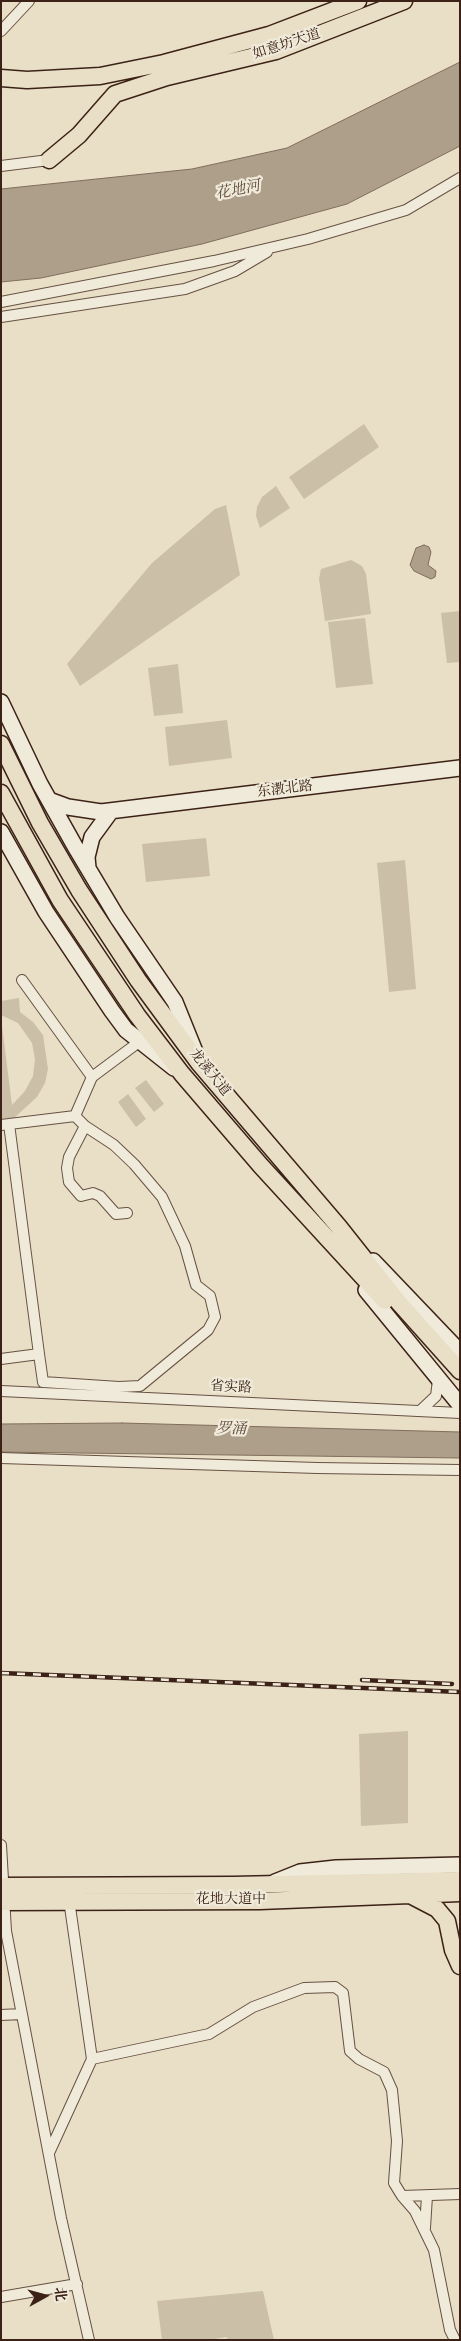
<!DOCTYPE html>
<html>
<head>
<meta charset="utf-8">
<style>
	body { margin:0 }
	#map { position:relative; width:461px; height:2341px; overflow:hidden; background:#e8dfc6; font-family:"IM FELL English","Noto Serif SC",serif }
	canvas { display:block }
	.frame { position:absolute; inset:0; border:2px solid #3c2216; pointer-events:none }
	.north { position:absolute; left:20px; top:2271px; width:50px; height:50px; -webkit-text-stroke:4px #f0eada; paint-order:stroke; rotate:83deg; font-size:14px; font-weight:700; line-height:20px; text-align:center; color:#3c2216 }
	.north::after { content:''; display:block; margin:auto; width:18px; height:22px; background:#3c2216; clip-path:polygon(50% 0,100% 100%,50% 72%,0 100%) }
</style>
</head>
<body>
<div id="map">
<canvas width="461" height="2341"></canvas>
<div class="frame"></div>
<div class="north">北</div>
</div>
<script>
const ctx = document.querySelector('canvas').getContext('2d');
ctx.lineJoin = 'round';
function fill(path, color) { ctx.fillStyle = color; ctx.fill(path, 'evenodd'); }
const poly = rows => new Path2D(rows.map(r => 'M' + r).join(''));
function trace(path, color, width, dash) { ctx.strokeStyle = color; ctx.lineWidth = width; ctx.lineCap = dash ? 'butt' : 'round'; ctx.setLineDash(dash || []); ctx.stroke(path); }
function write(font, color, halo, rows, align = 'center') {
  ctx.font = font + ' "IM FELL English","Noto Serif SC",serif'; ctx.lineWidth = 4.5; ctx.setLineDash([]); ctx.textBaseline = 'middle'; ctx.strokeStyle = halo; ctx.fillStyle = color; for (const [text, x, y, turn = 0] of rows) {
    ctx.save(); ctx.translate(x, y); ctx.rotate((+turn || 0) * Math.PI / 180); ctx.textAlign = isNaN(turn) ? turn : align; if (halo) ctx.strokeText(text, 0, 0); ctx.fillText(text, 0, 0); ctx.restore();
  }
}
const green = poly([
	[364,424,379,447,304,499,289,477],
	[276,486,290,508,260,528,256,516,257,507,262,497],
	[226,505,240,575,80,686,67,664,152,563,215,509],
	[351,560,362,566,366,574,371,614,325,621,319,579,321,569],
	[460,611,460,662,447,663,441,613],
	[365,618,373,684,336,688,328,622],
	[178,664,183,713,154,716,148,668],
	[227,720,232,758,169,766,165,727],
	[206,838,210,876,146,882,142,844],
	[405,860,416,989,389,992,377,863],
	[19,998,20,1012,33,1022,43,1035,48,1069,45,1083,37,1097,14,1118,1,1119,1,1018,12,1105,25,1091,33,1076,35,1059,32,1043,18,1023,1,1015,1,1001],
	[146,1080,164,1104,154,1112,135,1088],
	[128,1094,146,1119,136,1127,118,1102],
	[408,1731,408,1823,361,1826,359,1734],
	[263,2291,274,2340,229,2340,226,2337,209,2340,162,2340,157,2301]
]);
const water = poly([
	[460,62,460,146,347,204,202,244,41,278,1,282,1,189,192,169,287,148,460,62],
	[424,545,429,547,431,552,428,565,436,571,435,577,431,579,414,571,410,565,416,548,424,545],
	[122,1423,460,1432,460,1458,1,1452,1,1424,122,1423]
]);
const street = poly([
	[1,31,29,1],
	[1,166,49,160],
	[1,302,214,261,308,239,406,210,460,178],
	[1,317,185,289,235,271,267,252],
	[22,980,92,1077],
	[1,1125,75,1116,92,1077,139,1042],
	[85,1126,69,1157,67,1168,69,1182,81,1196,93,1193,100,1196,116,1214,127,1213],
	[39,1354,43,1382,119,1387,140,1386,208,1330,215,1317,210,1296,196,1285,185,1246,162,1197,134,1164,114,1145,85,1126,75,1116],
	[1,1359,39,1354,9,1124],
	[1,1391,460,1413],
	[420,1411,436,1396,438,1380],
	[1,1458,317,1468,460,1470],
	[1,1845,6,1931,61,2218,89,2340],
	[1,2015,22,2014],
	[92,2059,209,2034,253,2007,304,1988,335,1987,343,1993,350,2051,359,2059,384,2072,392,2090,397,2141,394,2183,402,2196,460,2194],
	[49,2153,92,2059,69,1900],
	[402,2196,415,2211,434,2250,450,2330,455,2340],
	[425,2228,427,2196],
	[1,2297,77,2284]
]);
const secondary = poly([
	[1,702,40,784,77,850,117,917,175,1002,196,1054],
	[49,800,68,807,101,812,460,768],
	[1,832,46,912,112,1011,126,1030,174,1068],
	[88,868,87,857,92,837,111,811],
	[373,1261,460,1352],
	[366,1290,460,1405],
	[275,1882,300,1872,336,1868,460,1865]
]);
const primary = poly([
	[1,78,27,80,100,76,164,63,269,35,358,1],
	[49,160,79,135,115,94,167,77,276,51,404,1],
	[1,744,40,823,79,890,138,980,199,1063,339,1227,400,1304,460,1371],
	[1,793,60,900,137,1015,182,1074,261,1166,385,1301],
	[1,1886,233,1885,460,1880],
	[412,1896,437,1909,447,1921,453,1950,460,1966],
	[1,1902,260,1901,460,1893]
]);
const rail = poly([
	[1,1673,460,1692],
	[362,1680,452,1684]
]);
const streetNames = [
	["如意坊大道",287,45,-18],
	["东漖北路",285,790,-7],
	["龙溪大道",209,1073,51],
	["省实路",231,1388,3],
	["花地大道中",231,1900]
];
const waterNames = [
	["花地河",238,191,-11],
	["罗涌",231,1430,2]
];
fill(green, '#cbbfa8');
fill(water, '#ae9f8a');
trace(water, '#806d5c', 1);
trace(street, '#675142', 12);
trace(secondary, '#3c2216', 18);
trace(primary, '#3c2216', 19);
trace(street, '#f0eada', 10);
trace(secondary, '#f0eada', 15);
trace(primary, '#e8dfc6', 16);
trace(rail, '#3c2216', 4.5);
trace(rail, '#f0eada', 2.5, [8]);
write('14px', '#3c2216', '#f0eada', streetNames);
write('italic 15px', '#5e4839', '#f0eada', waterNames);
</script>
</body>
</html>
